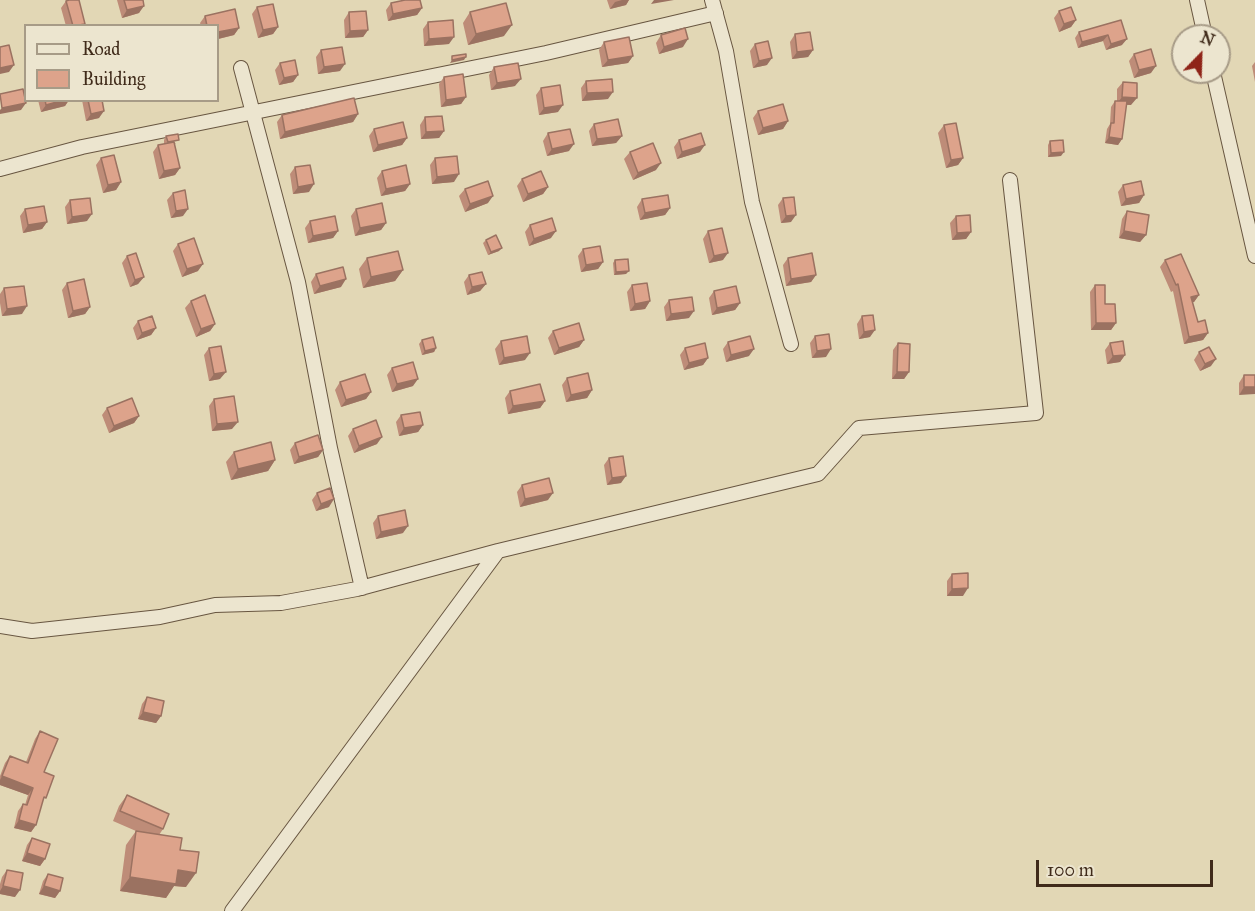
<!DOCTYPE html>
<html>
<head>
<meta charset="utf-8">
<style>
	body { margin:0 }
	#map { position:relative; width:1255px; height:911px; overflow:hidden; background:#e2d7b5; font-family:"IM FELL Great Primer",serif }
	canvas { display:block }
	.legend { position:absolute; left:24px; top:24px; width:195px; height:78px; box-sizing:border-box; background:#ece5cf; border:2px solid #a79b87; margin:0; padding:8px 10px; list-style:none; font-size:18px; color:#402b1a }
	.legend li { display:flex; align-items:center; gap:12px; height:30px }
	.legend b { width:30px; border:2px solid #a79b87 }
	.north { position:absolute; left:1171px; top:24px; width:60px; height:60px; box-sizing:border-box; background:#ece5cf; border:2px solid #a79b87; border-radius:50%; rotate:23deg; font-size:16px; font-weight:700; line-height:24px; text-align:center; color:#402b1a }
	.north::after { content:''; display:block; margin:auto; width:21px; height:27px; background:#8f2418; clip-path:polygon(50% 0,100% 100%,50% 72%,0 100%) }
	.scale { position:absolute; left:1036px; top:860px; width:177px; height:27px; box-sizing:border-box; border:3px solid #402b1a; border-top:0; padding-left:8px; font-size:18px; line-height:21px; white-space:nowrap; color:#402b1a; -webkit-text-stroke:4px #ece5cf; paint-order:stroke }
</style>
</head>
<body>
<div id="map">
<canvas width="1255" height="911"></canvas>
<ul class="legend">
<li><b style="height:8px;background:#ece5cf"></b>Road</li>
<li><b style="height:16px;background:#dda38b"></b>Building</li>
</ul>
<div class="north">N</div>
<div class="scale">100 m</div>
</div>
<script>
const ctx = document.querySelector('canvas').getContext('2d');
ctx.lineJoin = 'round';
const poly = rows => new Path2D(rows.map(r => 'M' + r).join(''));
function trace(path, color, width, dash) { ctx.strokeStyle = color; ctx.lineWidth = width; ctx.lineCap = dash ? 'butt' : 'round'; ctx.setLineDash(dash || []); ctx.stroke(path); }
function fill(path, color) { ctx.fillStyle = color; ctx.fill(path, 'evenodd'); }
const minor = poly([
	[712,0,726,51,752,202,791,344],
	[1197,0,1205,36],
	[241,68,298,282,330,448,362,588],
	[1213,72,1255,256],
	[0,169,82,147,546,53,716,13],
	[0,626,32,631,160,617,215,605,281,603,357,589,498,551],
	[232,911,498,551,818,474,859,428,1036,413,1010,180]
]);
const wall = poly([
	[117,0,143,0,139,13,122,18],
	[607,0,629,0,626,5,610,9],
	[66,1,85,26,66,26,61,8],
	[391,3,422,8,417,15,388,21,386,10],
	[257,7,278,27,273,34,258,38,252,14],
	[1059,11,1076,20,1071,27,1059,32,1054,18],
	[349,12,368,30,363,37,345,38,344,20],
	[470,12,504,36,468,45,463,23],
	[205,16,239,28,234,35,218,39,218,26,201,26,200,23],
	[1121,20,1122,45,1106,50,1103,41,1078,48,1075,38,1079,32],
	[428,22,449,44,424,46,423,29],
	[795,34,813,50,808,57,792,59,790,42],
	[661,35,683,47,659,54,656,43],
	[604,42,633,56,628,63,602,67,599,50],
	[755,44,767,65,753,68,750,51],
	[321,50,340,71,318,74,316,57],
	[1134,54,1151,73,1134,78,1129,61],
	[1255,62,1255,82,1252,66],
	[280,63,298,75,293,82,279,85,275,70],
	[494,67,515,86,491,90,489,75],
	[444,77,466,97,461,104,441,107,439,84],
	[586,81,608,99,582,101,581,88],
	[1123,82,1131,105,1126,105,1122,139,1118,145,1105,143,1107,129,1110,124,1111,107,1115,101,1117,101,1117,89],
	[541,88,558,112,539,115,536,95],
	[38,100,69,100,65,106,41,112],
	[82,100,102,100,99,118,86,121],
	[758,111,788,121,783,129,758,135,753,118],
	[358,114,353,122,280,139,277,122,282,115],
	[425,117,444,131,439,138,421,139,420,125],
	[594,124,622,136,616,143,592,146,589,131],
	[944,125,963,158,958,165,946,168,938,133],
	[374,129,407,138,402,145,373,152,369,136],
	[548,133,569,151,547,156,543,141],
	[166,136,176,144,174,144,180,168,175,175,159,179,153,152,158,145,164,144,164,140],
	[679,140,700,152,677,159,674,147],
	[1050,141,1061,156,1048,157,1048,145],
	[630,152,656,170,633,180,624,159],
	[101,158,121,182,116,190,103,193,96,165],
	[435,158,454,182,432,184,430,165],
	[295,167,309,192,293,194,290,174],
	[382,171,410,184,405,191,381,196,377,178],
	[522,179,548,187,543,194,523,202,517,186],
	[1123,185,1144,195,1139,203,1121,206,1118,192],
	[465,189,488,203,465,212,459,196],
	[173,193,183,216,171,218,167,200],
	[783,198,791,222,781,223,778,205],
	[642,199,670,208,665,215,640,220,637,207],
	[70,200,87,221,67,224,65,207],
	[25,209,47,222,42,229,23,233,20,216],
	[356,209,386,223,381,230,355,236,351,216],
	[1127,211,1146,235,1140,242,1119,238,1122,219],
	[956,216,971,232,966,239,952,240,950,223],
	[310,221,338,231,333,238,308,243,305,228],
	[530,225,551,238,529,246,525,232],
	[708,231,723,260,709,263,703,239],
	[486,240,499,251,488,255,483,243],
	[178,244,198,271,182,277,173,251],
	[583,249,603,262,598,269,581,272,578,256],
	[127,256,144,277,138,284,130,287,122,263],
	[367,258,403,270,395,281,363,288,359,269],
	[788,258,816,275,811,282,786,286,783,265],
	[615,260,626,274,614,275,613,263],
	[1165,260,1199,295,1194,302,1192,302,1198,322,1208,333,1203,340,1184,344,1173,291,1171,292,1160,267],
	[316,274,341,287,314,294,311,282],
	[469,275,486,284,480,291,467,295,464,282],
	[67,283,90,307,85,314,68,318,62,290],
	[632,285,650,301,645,309,630,311,627,292],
	[1095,285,1116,323,1111,330,1091,330,1090,292],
	[4,288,22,314,2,316,0,303,0,294],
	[714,291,740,303,735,310,712,315,709,298],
	[669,300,689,318,666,321,664,307],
	[191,301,215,324,210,331,196,337,185,308],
	[862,316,870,337,859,339,857,324],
	[138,321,156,328,151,335,137,340,133,328],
	[553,331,584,340,579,347,554,355,548,338],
	[815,336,826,357,812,358,810,343],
	[422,340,436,348,434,352,422,355,419,344],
	[501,341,525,360,499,365,495,349],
	[728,342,749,356,726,362,723,349],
	[898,343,909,372,904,379,892,379,893,350],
	[1110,343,1125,355,1120,362,1107,364,1105,350],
	[209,348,220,379,209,381,204,355],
	[685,348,708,358,703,365,684,370,680,355],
	[1199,352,1211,366,1200,371,1194,360],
	[392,368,413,386,392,392,387,375],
	[1244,375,1255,375,1239,395,1239,383],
	[567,378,592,390,587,398,566,402,562,385],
	[340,382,371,392,366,399,341,407,335,390],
	[510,391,545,401,540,408,508,414,505,398],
	[214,399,232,429,212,431,209,406],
	[107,408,139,416,134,423,109,433,102,415],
	[401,415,423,425,418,432,399,436,396,422],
	[353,429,377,444,354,453,348,436],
	[295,443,323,450,318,457,294,464,290,450],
	[234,452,275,460,268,471,231,480,226,462],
	[609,458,621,483,607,485,604,465],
	[522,485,548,500,520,507,517,492],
	[317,493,329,507,316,511,312,500],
	[378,516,403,533,376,539,373,523],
	[952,574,963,596,947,596,947,581],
	[147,697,161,716,156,723,138,719,142,704],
	[40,731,44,772,42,804,36,825,31,832,14,828,18,811,23,804,25,805,28,795,0,785,0,776,5,763,10,756,26,762,35,739],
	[127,795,163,829,159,835,180,850,186,887,174,886,166,898,120,891,126,845,136,831,113,821,119,806],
	[32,838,45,859,40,866,22,861,27,845],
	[7,870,15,897,0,894,0,884,2,877],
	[48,874,60,891,55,898,39,894,43,881]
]);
const shadedWall = poly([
	[622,0,629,0,626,5,610,9,615,2],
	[654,0,674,0,651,4],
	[144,6,139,13,122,18,127,10],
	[422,8,417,15,388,21,393,14],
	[1076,20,1071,27,1059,32,1064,24],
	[512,25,504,36,468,45,476,34],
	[278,27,273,34,258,38,263,30],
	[239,28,234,35,218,39,218,32],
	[368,30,363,37,345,38,350,31],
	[1108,35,1103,41,1078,48,1082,42],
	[454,37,449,44,424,46,429,39],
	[688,39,683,47,659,54,664,47],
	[1127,39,1122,45,1106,50,1111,44],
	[813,50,808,57,792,59,797,52],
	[633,56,628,63,602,67,608,60],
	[466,57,464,60,450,63,452,60],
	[772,58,767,65,753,68,759,61],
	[345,64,340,71,318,74,324,67],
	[14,65,9,72,0,74,0,68],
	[1156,66,1151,73,1134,78,1139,70],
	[298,75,293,82,279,85,284,78],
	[521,79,515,86,491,90,497,83],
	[613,92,608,99,582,101,587,93],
	[466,97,461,104,441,107,446,100],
	[1122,97,1137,98,1131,105,1117,104],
	[64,100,69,100,65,106,41,112,46,105],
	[26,103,21,110,0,114,0,110,2,108],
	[563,105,558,112,539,115,544,108],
	[104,111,99,118,86,121,91,114],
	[358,114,353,122,280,139,285,132],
	[788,121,783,129,758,135,763,128],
	[444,131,439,138,421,139,426,132],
	[622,136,616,143,592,146,597,139],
	[1109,137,1122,139,1118,145,1105,143],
	[407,138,402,145,373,152,378,145],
	[574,144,569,151,547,156,552,149],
	[705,145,700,152,677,159,682,152],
	[1064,152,1061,156,1048,157,1051,153],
	[963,158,958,165,946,168,951,160],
	[661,163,656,170,633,180,638,173],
	[180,168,175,175,159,179,164,171],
	[459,174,454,182,432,184,437,177],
	[121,182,116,190,103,193,108,185],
	[314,184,309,192,293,194,298,187],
	[410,184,405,191,381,196,386,189],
	[548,187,543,194,523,202,528,194],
	[1144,195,1139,203,1121,206,1126,199],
	[493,196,488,203,465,212,470,204],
	[670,208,665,215,640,220,645,213],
	[188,209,183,216,171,218,176,211],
	[92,214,87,221,67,224,72,217],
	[796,215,791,222,781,223,786,216],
	[47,222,42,229,23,233,28,225],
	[386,223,381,230,355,236,360,228],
	[338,231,333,238,308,243,313,236],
	[556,231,551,238,529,246,534,239],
	[1124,231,1146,235,1140,242,1119,238],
	[971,232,966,239,952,240,957,233],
	[502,248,499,251,488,255,491,252],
	[728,253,723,260,709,263,714,256],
	[603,262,598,269,581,272,586,265],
	[203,264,198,271,182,277,187,269],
	[403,270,395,281,363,288,371,277],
	[629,271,626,274,614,275,616,272],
	[816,275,811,282,786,286,791,279],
	[144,277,138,284,130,287,135,280],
	[346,279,341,287,314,294,320,286],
	[486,284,480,291,467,295,472,287],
	[1199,295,1194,302,1186,304,1191,297],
	[650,301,645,309,630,311,635,304],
	[740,303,735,310,712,315,717,308],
	[27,306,22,314,2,316,7,309],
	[90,307,85,314,68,318,73,311],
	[694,311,689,318,666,321,671,314],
	[1096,323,1116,323,1111,330,1091,330],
	[215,324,210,331,196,337,201,329],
	[156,328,151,335,137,340,142,333],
	[875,330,870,337,859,339,864,332],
	[1208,333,1203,340,1184,344,1189,337],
	[584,340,579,347,554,355,559,348],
	[436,348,434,352,422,355,425,351],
	[754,349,749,356,726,362,731,355],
	[831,349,826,357,812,358,817,351],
	[530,353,525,360,499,365,504,358],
	[1125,355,1120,362,1107,364,1113,356],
	[708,358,703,365,684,370,689,363],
	[1216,359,1211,366,1200,371,1205,364],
	[226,372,220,379,209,381,214,374],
	[897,372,909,372,904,379,892,379],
	[418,379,413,386,392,392,397,384],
	[1244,387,1255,387,1255,394,1239,395],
	[592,390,587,398,566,402,571,395],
	[371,392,366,399,341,407,346,400],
	[545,401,540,408,508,414,513,406],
	[139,416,134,423,109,433,114,426],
	[238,422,232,429,212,431,217,424],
	[423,425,418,432,399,436,404,428],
	[382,437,377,444,354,453,359,446],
	[323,450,318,457,294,464,299,457],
	[275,460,268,471,231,480,238,469],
	[626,476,621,483,607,485,612,478],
	[553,493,548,500,520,507,525,499],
	[334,499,329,507,316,511,321,504],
	[408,526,403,533,376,539,381,532],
	[968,588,963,596,947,596,952,589],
	[143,712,161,716,156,723,138,719],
	[2,776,33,788,28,795,0,785,0,780],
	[19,820,36,825,31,832,14,828],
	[27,853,45,859,40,866,22,861],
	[178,870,196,873,186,887,174,886,166,898,120,891,130,877],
	[3,886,20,890,15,897,0,894,0,891],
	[44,886,60,891,55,898,39,894]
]);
const building = poly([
	[69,0,79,0,85,24,73,26,66,1,69,0],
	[124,0,143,0,144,6,127,10,124,0],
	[405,0,420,0,422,8,393,14,391,3,405,0],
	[506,3,512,25,476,34,470,12,506,3],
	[273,4,278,27,263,30,257,7,273,4],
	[1071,7,1076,20,1064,24,1059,11,1071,7],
	[235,9,239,28,218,32,218,26,207,26,205,16,235,9],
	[366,11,368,30,350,31,349,12,366,11],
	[453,20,454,37,429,39,428,22,453,20],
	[1121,20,1127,39,1111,44,1108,35,1082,42,1079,32,1121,20],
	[685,28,688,39,664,47,661,35,685,28],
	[810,32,813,50,797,52,795,34,810,32],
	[629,37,633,56,608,60,604,42,629,37],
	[768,41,772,58,759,61,755,44,768,41],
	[9,45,14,65,0,68,0,47,9,45],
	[342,47,345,64,324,67,321,50,342,47],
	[1151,49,1156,66,1139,70,1134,54,1151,49],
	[466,54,466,57,452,60,452,56,466,54],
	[295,60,298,75,284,78,280,63,295,60],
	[518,63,521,79,497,83,494,67,518,63],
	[463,74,466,97,446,100,444,77,463,74],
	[612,79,613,92,587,93,586,81,612,79],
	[1123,82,1137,83,1137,98,1122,97,1123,82],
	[560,85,563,105,544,108,541,88,560,85],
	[23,89,26,103,2,108,0,94,23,89],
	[354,98,358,114,285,132,282,115,354,98],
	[45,100,64,100,46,105,45,100],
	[88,100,102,100,104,111,91,114,88,100],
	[1115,101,1127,101,1122,139,1109,137,1111,123,1114,123,1115,101],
	[783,104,788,121,763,128,758,111,783,104],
	[442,116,444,131,426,132,425,117,442,116],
	[618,119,622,136,597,139,594,124,618,119],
	[403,122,407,138,378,145,374,129,403,122],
	[956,123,963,158,951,160,944,125,956,123],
	[570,129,574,144,552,149,548,133,570,129],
	[701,133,705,145,682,152,679,140,701,133],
	[178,134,179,140,168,142,166,136,178,134],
	[1063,140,1064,152,1051,153,1050,141,1063,140],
	[174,142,180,168,164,171,158,145,174,142],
	[653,143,661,163,638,173,630,152,653,143],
	[114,155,121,182,108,185,101,158,114,155],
	[457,156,459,174,437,177,435,158,457,156],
	[310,165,314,184,298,187,295,167,310,165],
	[406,165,410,184,386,189,382,171,406,165],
	[541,171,548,187,528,194,522,179,541,171],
	[488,181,493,196,470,204,465,189,488,181],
	[1141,181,1144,195,1126,199,1123,185,1141,181],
	[185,190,188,209,176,211,173,193,185,190],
	[668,195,670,208,645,213,642,199,668,195],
	[794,197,796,215,786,216,783,198,794,197],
	[90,198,92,214,72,217,70,200,90,198],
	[382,203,386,223,360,228,356,209,382,203],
	[44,206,47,222,28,225,25,209,44,206],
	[1127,211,1149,215,1146,235,1124,231,1127,211],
	[970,215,971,232,957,233,956,216,970,215],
	[335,216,338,231,313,236,310,221,335,216],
	[552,218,556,231,534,239,530,225,552,218],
	[722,228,728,253,714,256,708,231,722,228],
	[496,235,502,248,491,252,486,240,496,235],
	[194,238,203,264,187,269,178,244,194,238],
	[600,246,603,262,586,265,583,249,600,246],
	[398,251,403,270,371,277,367,258,398,251],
	[136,253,144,277,135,280,127,256,136,253],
	[812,253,816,275,791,279,788,258,812,253],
	[1181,254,1199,295,1191,297,1198,322,1205,320,1208,333,1189,337,1178,284,1176,285,1165,260,1181,254],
	[628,259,629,271,616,272,615,260,628,259],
	[343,267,346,279,320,286,316,274,343,267],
	[482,272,486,284,472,287,469,275,482,272],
	[84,279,90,307,73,311,67,283,84,279],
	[647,283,650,301,635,304,632,285,647,283],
	[1095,285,1105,285,1105,304,1115,304,1116,323,1096,323,1095,285],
	[24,286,27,306,7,309,4,288,24,286],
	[736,286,740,303,717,308,714,291,736,286],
	[205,295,215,324,201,329,191,301,205,295],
	[692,297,694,311,671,314,669,300,692,297],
	[873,315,875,330,864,332,862,316,873,315],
	[152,316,156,328,142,333,138,321,152,316],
	[579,323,584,340,559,348,553,331,579,323],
	[829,334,831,349,817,351,815,336,829,334],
	[527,336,530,353,504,358,501,341,527,336],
	[750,336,754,349,731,355,728,342,750,336],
	[433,337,436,348,425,351,422,340,433,337],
	[1123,341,1125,355,1113,356,1110,343,1123,341],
	[705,343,708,358,689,363,685,348,705,343],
	[898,343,910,344,909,372,897,372,898,343],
	[221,346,226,372,214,374,209,348,221,346],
	[1209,347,1216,359,1205,364,1199,352,1209,347],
	[413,362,418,379,397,384,392,368,413,362],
	[588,373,592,390,571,395,567,378,588,373],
	[365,374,371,392,346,400,340,382,365,374],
	[1244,375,1255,375,1255,387,1244,387,1244,375],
	[540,384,545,401,513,406,510,391,540,384],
	[234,396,238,422,217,424,214,399,234,396],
	[132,398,139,416,114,426,107,408,132,398],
	[420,412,423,425,404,428,401,415,420,412],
	[376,420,382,437,359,446,353,429,376,420],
	[318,435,323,450,299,457,295,443,318,435],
	[271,442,275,460,238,469,234,452,271,442],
	[623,456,626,476,612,478,609,458,623,456],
	[549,478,553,493,525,499,522,485,549,478],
	[330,488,334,499,321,504,317,493,330,488],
	[405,510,408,526,381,532,378,516,405,510],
	[968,573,968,588,952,589,952,574,968,573],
	[147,697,164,701,161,716,143,712,147,697],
	[40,731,58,739,44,772,54,776,46,798,44,797,36,825,19,820,23,804,27,805,33,788,2,776,10,756,28,763,40,731],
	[127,795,169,814,163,829,120,811,127,795],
	[136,831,182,838,180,850,199,852,196,873,178,870,176,884,130,877,136,831],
	[32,838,50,844,45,859,27,853,32,838],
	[7,870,23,873,20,890,3,886,7,870],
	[48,874,63,878,60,891,44,886,48,874]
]);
trace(minor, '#685641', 16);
trace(minor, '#ece5cf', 14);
fill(wall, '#be8c78');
fill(shadedWall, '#9b7261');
fill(building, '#dda38b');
trace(building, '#9b7261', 1.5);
</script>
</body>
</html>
